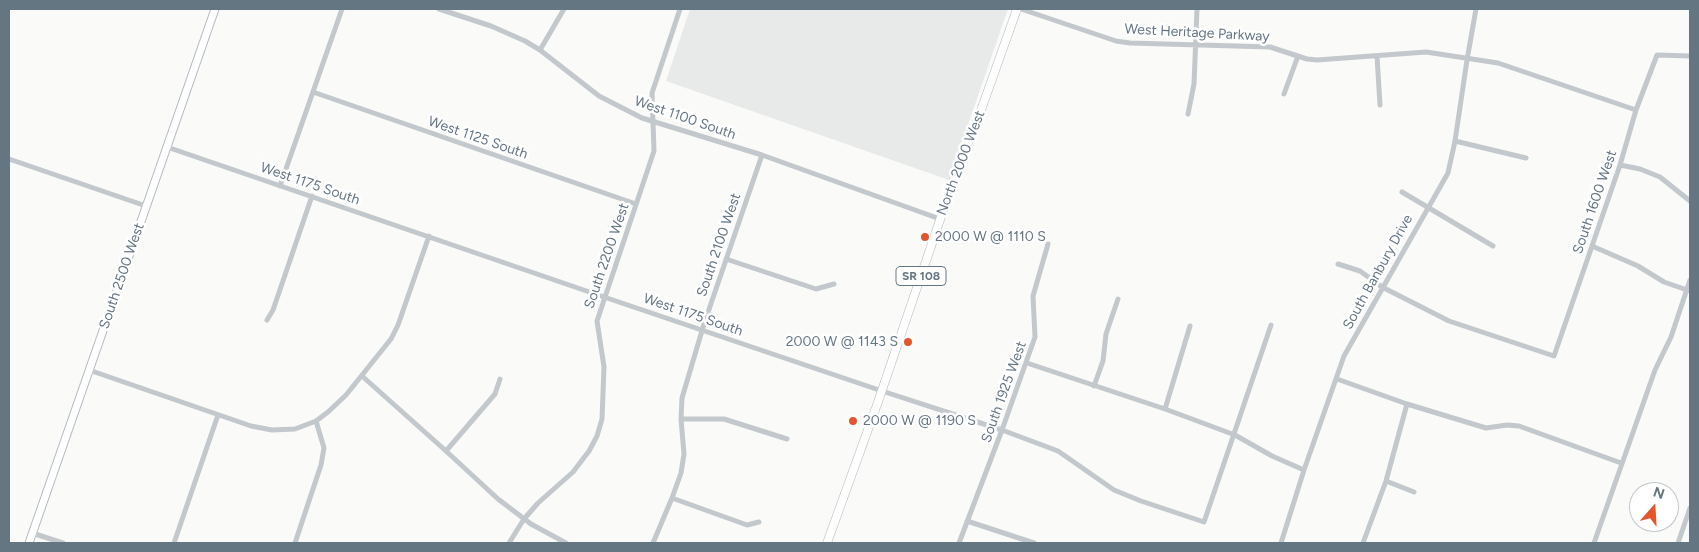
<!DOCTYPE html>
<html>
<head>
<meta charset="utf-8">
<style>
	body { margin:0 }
	#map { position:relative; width:1699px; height:552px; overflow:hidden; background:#fafaf8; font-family:Figtree,sans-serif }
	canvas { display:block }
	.frame { position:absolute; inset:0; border:10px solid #657683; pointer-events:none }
	.north { position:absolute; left:1629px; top:482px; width:50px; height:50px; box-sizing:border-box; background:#fff; border:1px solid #c1c8cd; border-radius:50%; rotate:19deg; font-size:14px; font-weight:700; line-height:20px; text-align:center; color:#657683 }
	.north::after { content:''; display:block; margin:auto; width:18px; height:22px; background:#e4572e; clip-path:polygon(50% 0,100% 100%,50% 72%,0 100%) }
</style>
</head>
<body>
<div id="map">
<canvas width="1699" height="552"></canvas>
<div class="frame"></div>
<div class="north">N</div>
</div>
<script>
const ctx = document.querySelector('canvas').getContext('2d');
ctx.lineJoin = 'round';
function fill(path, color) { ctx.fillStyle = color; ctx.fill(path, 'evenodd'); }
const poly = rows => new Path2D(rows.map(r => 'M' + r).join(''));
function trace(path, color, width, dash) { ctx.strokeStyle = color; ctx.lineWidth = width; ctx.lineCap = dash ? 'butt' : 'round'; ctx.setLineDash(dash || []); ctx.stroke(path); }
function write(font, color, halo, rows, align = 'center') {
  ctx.font = font + ' Figtree,sans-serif'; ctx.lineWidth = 5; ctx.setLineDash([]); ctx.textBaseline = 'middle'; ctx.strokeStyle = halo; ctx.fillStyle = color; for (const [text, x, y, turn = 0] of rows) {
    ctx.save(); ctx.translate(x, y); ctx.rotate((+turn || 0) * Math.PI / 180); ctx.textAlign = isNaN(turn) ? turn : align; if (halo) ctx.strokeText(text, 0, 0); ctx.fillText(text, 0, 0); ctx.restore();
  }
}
const built = poly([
	[690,9,1008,9,949,180,666,81]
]);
const street = poly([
	[439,9,491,26,525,41,540,50,599,96,642,118,762,155,940,219],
	[1021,9,1116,41,1130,43,1270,47,1307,59,1317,60,1426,52,1498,63,1636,110],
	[540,50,564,9],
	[1377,56,1380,105],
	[313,92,636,204],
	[1284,94,1298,56],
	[1188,114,1194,84,1197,9],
	[1455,141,1526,158],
	[167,147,604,297,882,391,1002,430,1058,451,1114,490,1141,501,1204,522,1271,325],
	[9,159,146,206],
	[1620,165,1640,169,1660,177,1690,201],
	[280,186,342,9],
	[1402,192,1493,246],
	[1592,246,1638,266,1664,282,1690,291],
	[726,259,816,289,834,284],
	[1338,264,1360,271,1382,287,1449,321,1554,356,1620,165,1636,110,1657,55,1690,56],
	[267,320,273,310,312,196],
	[1027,363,1165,409,1235,435,1272,456,1304,470],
	[89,370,251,426,272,430,295,429,316,421,328,412,346,395,391,339,398,325,429,236],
	[362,376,446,451,498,499,531,524,566,543],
	[1337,379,1407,404,1486,428,1507,425,1519,426,1621,463],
	[1094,386,1103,361,1106,334,1118,299],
	[1165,409,1190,326],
	[681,419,724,419,787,439],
	[446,451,495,394,500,379],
	[1386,481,1414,492],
	[672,498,747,525,759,522],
	[967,521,1034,543],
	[32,533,63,543],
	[174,543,218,415],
	[295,543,321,465,324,448,316,421],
	[509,543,524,519,538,503,573,472,589,451,597,436,602,419,604,367,597,321,654,151,652,93,680,9],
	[653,543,672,498,681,473,684,454,681,419,682,398,704,324,762,155],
	[959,543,1002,430,1035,337,1033,296,1048,244],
	[1281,543,1304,470,1344,356,1448,173,1455,141,1467,60,1476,9],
	[1363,543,1386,481,1407,404],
	[1594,543,1655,370,1671,337,1690,280],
	[1678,543,1690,508]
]);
const secondary = poly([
	[29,543,215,9]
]);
const primary = poly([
	[827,543,878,402,957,170,980,113,1017,9]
]);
const markers = [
	[925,237,5,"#e4572e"],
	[908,342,5,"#e4572e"],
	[853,421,5,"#e4572e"]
];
const shields = [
	[921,276,50]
];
const shieldNames = [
	["SR 108",921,276]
];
const streetNames = [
	["West Heritage Parkway",1197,33,3],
	["West 1100 South",685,118,19],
	["West 1125 South",478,138,19],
	["North 2000 West",961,163,-69],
	["West 1175 South",310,184,19],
	["South 1600 West",1595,202,-71],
	["South 2100 West",719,245,-71],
	["South 2200 West",607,256,-71],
	["South Banbury Drive",1378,272,-61],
	["South 2500 West",122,276,-71],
	["West 1175 South",693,315,19],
	["South 1925 West",1004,392,-70]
];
const poiNames = [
	["2000 W @ 1110 S",935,237],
	["2000 W @ 1143 S",898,342,"right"],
	["2000 W @ 1190 S",863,421]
];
fill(built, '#e8e9e9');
trace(secondary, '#b3babf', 9);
trace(primary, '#b5babe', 9);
trace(street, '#c3c8cc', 5);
trace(secondary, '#fff', 7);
trace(primary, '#fff', 8);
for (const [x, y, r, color] of markers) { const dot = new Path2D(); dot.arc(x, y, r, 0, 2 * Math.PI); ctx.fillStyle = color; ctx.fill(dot); trace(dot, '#fff', 2); }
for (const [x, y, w] of shields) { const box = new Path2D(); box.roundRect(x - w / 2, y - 9.5, w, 19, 4); ctx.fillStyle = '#fff'; ctx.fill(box); trace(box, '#657683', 1); }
write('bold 12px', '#657683', null, shieldNames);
write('14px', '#657683', '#fff', streetNames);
write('14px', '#657683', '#fff', poiNames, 'left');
</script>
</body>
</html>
